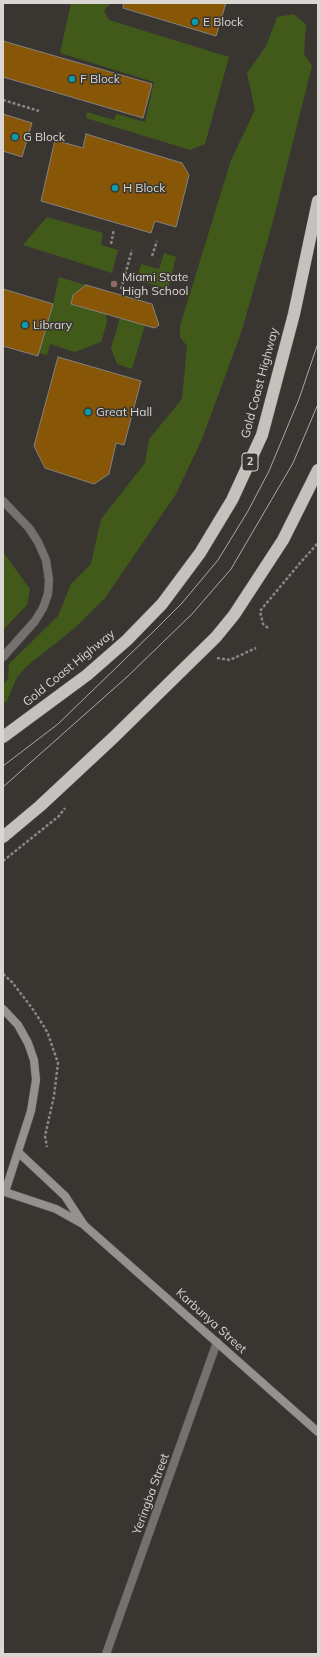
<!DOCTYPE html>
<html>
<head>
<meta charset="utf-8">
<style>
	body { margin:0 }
	#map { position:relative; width:321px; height:1657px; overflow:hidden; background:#393632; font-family:Mulish,sans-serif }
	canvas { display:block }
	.frame { position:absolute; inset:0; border:4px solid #d9d6d4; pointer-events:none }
</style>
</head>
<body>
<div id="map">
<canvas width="321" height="1657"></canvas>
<div class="frame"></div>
</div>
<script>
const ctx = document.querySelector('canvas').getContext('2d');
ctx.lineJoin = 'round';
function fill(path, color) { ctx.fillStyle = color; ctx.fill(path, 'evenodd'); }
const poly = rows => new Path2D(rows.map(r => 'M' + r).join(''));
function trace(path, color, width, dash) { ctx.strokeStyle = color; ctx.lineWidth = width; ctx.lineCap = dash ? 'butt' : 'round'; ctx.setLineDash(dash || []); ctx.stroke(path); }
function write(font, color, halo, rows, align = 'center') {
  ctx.font = font + ' Mulish,sans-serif'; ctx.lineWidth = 3; ctx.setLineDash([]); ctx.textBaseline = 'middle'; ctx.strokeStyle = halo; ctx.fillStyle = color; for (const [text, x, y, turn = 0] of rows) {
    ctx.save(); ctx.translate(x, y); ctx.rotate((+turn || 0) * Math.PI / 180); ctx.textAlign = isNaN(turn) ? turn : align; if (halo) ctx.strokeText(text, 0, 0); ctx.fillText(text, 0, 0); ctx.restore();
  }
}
const green = poly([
	[71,3,110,4,104,11,109,20,229,57,205,144,190,150,86,118,87,112,114,120,116,114,145,122,154,82,60,53],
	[294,14,306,25,304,54,312,66,272,225,241,333,202,439,176,494,105,598,76,627,27,666,17,677,6,703,3,702,3,684,8,679,9,664,58,616,71,584,91,564,101,519,145,463,149,439,182,399,187,346,180,337,180,326,231,160,255,110,247,73,266,46,277,17],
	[47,217,103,233,101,245,118,250,112,273,23,245],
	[164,253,176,257,168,289,137,280,141,264,159,269],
	[59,277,86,285,73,295,71,304,106,314,107,322,101,342,75,352,50,344,47,355,39,353,53,304],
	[120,318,145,325,132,369,117,364,111,348],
	[3,552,30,589,27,605,3,630]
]);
const building = poly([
	[124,3,226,3,216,36,123,8,124,3],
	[3,41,152,84,143,118,3,77,3,41],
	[3,114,32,123,22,157,3,151,3,114],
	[86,134,182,163,189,175,176,227,155,221,151,233,41,201,55,140,83,148,86,134],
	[86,285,152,304,159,325,155,328,151,327,71,304,73,295,86,285],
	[3,289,53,304,38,356,3,346,3,289],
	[58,357,141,381,124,445,116,443,109,474,94,484,45,468,34,446,58,357]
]);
const path = poly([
	[3,100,39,111],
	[111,244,114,229],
	[152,256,157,241],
	[121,289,132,250],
	[268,628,263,624,260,611,300,563,318,543],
	[217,658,230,660,256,648],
	[3,861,59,816,65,808],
	[3,974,12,982,32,1008,45,1028,48,1034,58,1063,54,1096,45,1136,47,1147]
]);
const street = poly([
	[3,501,29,528,38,542,46,560,49,580,48,594,43,608,35,621,3,657],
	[106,1654,217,1342]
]);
const secondary = poly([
	[3,1009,18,1025,28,1043,34,1060,36,1080,31,1111,5,1192,56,1209,81,1223],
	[18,1152,65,1196,84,1225,318,1432]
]);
const highway = poly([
	[3,737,87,675,127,640,162,604,200,553,232,500,262,435,294,314,318,201],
	[3,837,40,806,114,737,216,637,234,615,283,540,318,470]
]);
const tram = poly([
	[3,766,58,724,155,630,182,603,218,560,248,511,269,471,299,399,318,343],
	[3,787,128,676,192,614,231,569,293,463,318,404]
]);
const markers = [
	[195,22,4,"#0f9aa8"],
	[72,79,4,"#0f9aa8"],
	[15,137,4,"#0f9aa8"],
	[115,188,4,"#0f9aa8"],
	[114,284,4,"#8d6e63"],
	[25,325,4,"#0f9aa8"],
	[88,412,4,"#0f9aa8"]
];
const shields = [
	[250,462,16]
];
const shieldNames = [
	["2",250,462]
];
const poiNames = [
	["E Block",203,22],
	["F Block",80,79],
	["G Block",23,137],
	["H Block",123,188],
	["Miami State",122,277],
	["High School",122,291],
	["Library",33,325],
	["Great Hall",96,412]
];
const streetNames = [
	["Gold Coast Highway",260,383,-75],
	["Gold Coast Highway",69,668,-39],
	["Karbunya Street",211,1321,42],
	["Yeringba Street",151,1494,-70]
];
fill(green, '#415a19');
fill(building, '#875606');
trace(building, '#86827e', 1);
trace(street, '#56534f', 9);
trace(secondary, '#56534f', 9);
trace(highway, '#56534f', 13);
trace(path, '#898683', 2.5, [3, 2]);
trace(street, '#747170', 8);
trace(secondary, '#959190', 8);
trace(highway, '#c7c1be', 12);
trace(tram, '#aba8a5', 1);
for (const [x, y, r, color] of markers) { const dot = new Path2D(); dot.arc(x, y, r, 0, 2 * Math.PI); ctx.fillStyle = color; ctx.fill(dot); trace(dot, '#393632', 1.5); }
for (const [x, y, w] of shields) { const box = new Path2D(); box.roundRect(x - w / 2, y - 9, w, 18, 3); ctx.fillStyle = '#393632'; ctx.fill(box); trace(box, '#d9d6d4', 1); }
write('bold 11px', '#d9d6d4', null, shieldNames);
write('12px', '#d9d6d4', '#393632', poiNames, 'left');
write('12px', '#d9d6d4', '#393632', streetNames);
</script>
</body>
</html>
